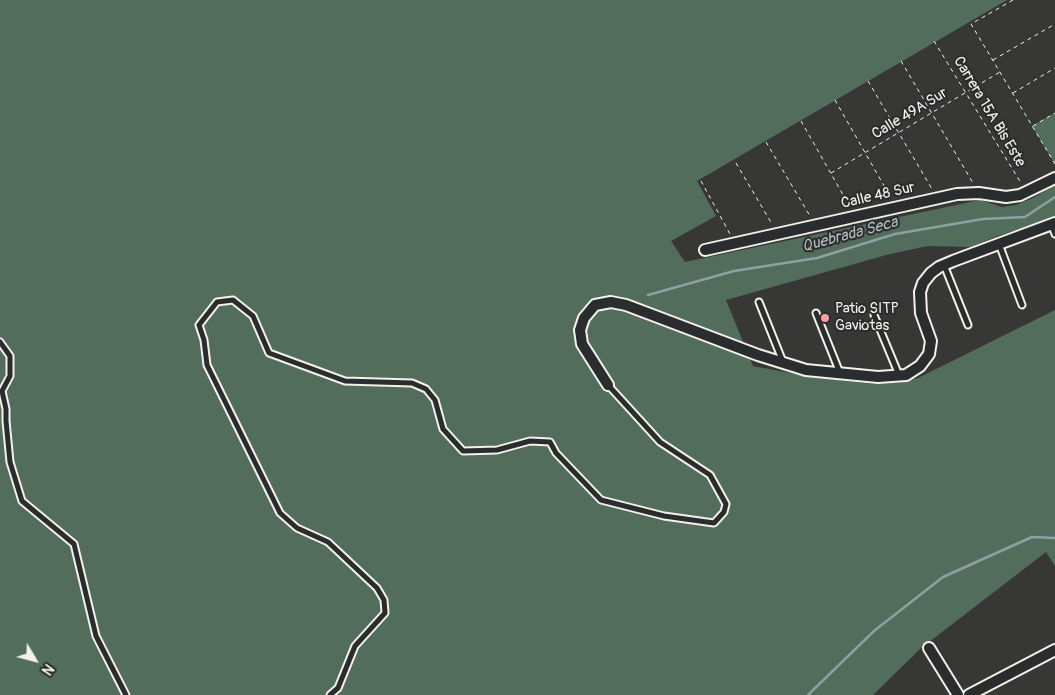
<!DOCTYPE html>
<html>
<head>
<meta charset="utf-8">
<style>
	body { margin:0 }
	#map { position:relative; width:1055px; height:695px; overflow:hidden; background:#373835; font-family:Pangolin,sans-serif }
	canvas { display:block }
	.north { position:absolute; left:10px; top:635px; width:50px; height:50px; -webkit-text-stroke:4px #2a2d2e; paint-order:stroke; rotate:127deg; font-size:14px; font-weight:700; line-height:20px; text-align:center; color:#f4f1e8 }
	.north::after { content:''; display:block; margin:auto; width:18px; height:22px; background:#f4f1e8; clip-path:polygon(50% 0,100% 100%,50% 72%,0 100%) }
</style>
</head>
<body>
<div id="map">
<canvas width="1055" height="695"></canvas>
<div class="north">N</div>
</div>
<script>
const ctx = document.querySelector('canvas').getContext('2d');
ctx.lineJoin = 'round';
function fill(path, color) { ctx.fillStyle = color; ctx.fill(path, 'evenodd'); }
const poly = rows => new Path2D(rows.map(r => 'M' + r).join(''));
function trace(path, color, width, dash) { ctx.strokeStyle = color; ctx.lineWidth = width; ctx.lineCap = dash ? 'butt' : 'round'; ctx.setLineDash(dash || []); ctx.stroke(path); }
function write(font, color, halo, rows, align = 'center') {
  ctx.font = font + ' Pangolin,sans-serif'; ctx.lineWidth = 4; ctx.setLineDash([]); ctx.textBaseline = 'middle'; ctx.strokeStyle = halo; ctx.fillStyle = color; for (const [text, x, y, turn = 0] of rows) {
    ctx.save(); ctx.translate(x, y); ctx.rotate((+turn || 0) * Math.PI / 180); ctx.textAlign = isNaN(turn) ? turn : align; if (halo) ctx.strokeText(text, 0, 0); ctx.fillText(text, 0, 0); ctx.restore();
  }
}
const green = poly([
	[0,0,1007,0,697,181,716,216,671,241,685,262,980,200,1002,207,1016,205,1033,198,1055,185,1055,217,995,237,971,247,928,246,890,254,726,300,753,366,812,377,873,384,903,382,918,378,1055,310,1055,566,1046,552,920,649,873,695,0,695],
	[1055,113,1055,164,1032,126]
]);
const stream = poly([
	[648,295,734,271,817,258,895,234,983,219,1025,217,1055,197],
	[808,695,874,631,943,577,1032,537,1055,538]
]);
const path = poly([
	[1013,0,971,24,1055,164],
	[934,41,1021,183],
	[993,60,1055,24],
	[901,61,973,183],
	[868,81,932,189],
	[1013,93,1055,68],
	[835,100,891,198],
	[801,121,850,207],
	[1033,126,1055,113],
	[766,142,810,216],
	[736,163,772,224],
	[831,173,1000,72],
	[701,181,730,234]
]);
const lane = poly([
	[1051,224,1055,234],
	[999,244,1022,305],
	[944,265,968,325],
	[759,302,783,362],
	[816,313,840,373],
	[874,315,899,375],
	[0,342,10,356,10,376,2,391,6,409,6,421,10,462,22,501,74,544,96,636,126,695],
	[330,695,338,688,355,646,385,613,384,600,377,588,328,542,297,528,280,513,207,365,204,340,199,325,217,302,233,300,253,316,269,353,345,381,412,383,426,389,435,400,443,429,463,451,497,450,530,441,550,442,556,453,601,500,664,516,714,523,724,512,726,504,710,475,660,442,608,385]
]);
const street = poly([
	[705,250,957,194,979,193,1006,197,1020,195,1055,178],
	[608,385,582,344,580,330,584,318,595,305,611,302,626,305,758,355,806,370,878,377,906,375,920,366,929,354,931,341,921,313,920,292,923,283,931,273,939,267,953,261,1055,223],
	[929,648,958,695],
	[969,695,1055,650]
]);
const markers = [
	[825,318,5,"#ff9aa2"]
];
const streetNames = [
	["Carrera 15A Bis Este",989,112,59],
	["Calle 49A Sur",910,114,-31],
	["Calle 48 Sur",878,196,-13]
];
const poiNames = [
	["Patio SITP",835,309],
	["Gaviotas",835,326]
];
const waterNames = [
	["Quebrada Seca",850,235,-15]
];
fill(green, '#536d5c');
trace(stream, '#909fa2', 2.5);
trace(lane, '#f4f1e8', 9);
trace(street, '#f4f1e8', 14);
trace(path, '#f4f1e8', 1, [4, 4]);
trace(lane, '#2a2d2e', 5);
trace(street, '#2a2d2e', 10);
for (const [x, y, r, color] of markers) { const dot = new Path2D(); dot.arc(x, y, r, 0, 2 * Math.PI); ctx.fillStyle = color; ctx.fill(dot); trace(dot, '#2a2d2e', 2); }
write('15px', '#f4f1e8', '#2a2d2e', streetNames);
write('15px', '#f4f1e8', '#2a2d2e', poiNames, 'left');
write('italic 16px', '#b2bab9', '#2a2d2e', waterNames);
</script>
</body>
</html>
